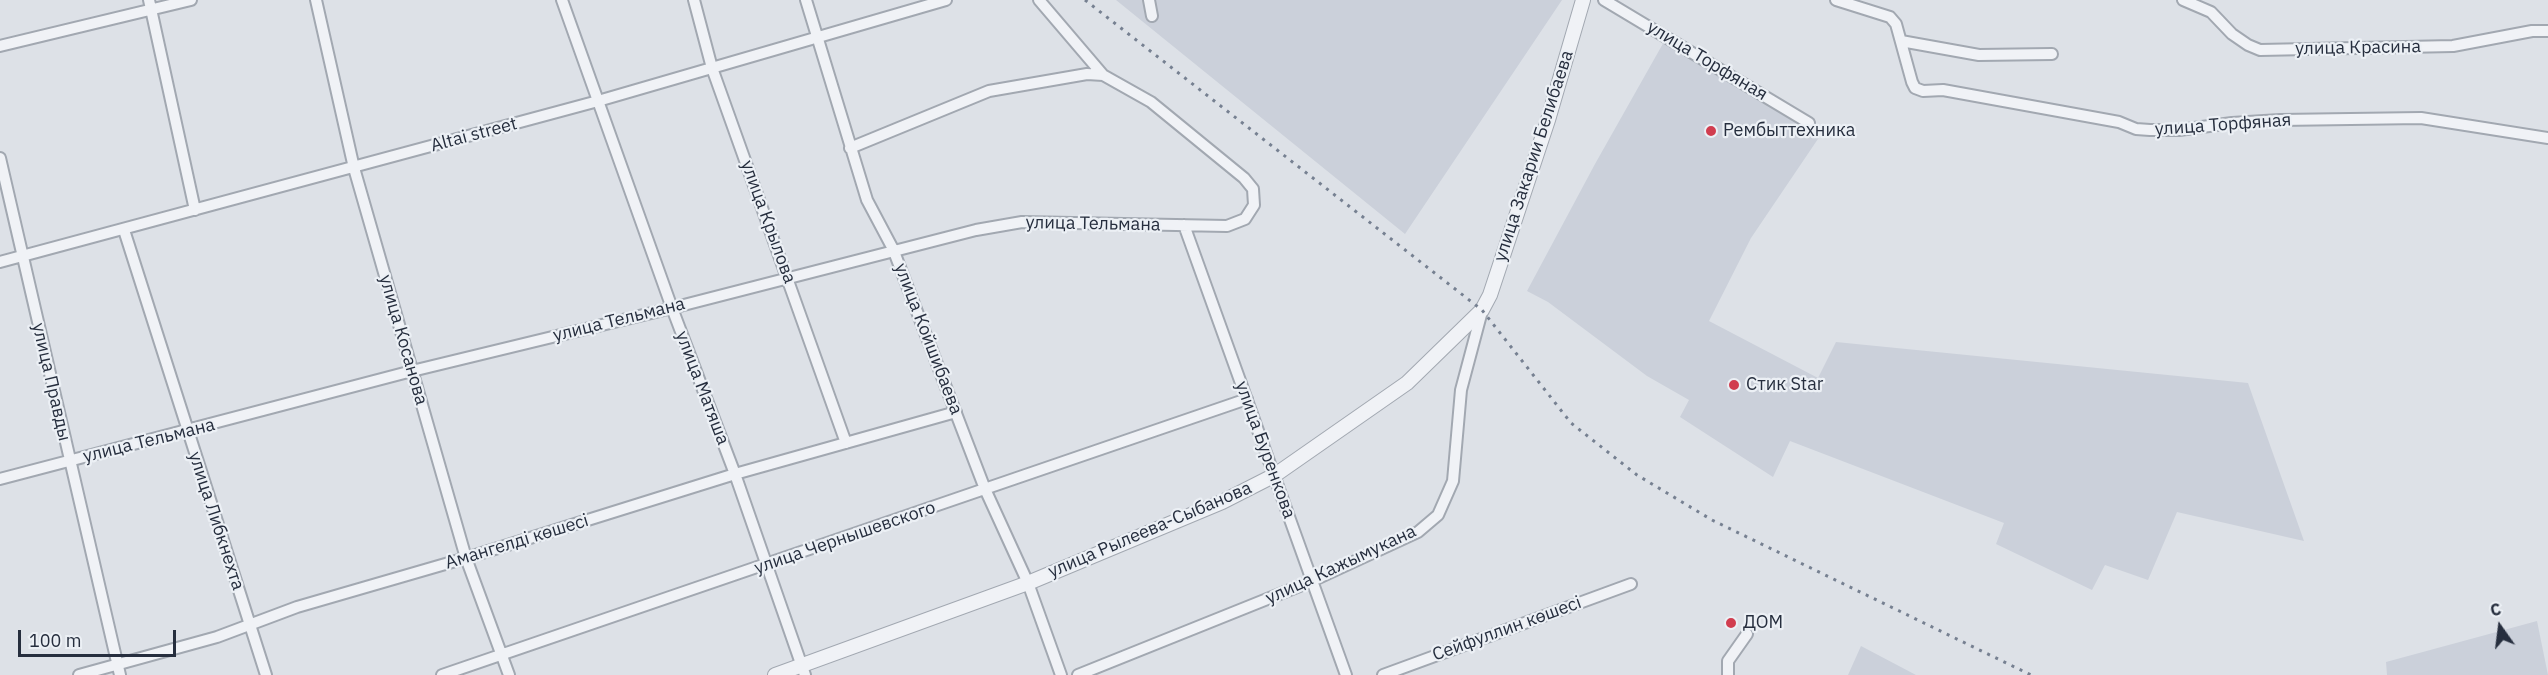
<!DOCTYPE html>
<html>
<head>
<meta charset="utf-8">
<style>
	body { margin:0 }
	#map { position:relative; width:2548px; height:675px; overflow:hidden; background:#dde1e7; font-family:"IBM Plex Sans",sans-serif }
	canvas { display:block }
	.north { position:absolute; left:2470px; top:597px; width:60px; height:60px; -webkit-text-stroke:4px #ecf0f5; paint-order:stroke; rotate:346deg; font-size:16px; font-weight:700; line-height:24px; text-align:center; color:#262e3e }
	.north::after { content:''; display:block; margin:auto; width:21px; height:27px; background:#262e3e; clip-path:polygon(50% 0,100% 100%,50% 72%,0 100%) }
	.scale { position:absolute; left:18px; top:630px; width:158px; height:27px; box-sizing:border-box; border:3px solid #262e3e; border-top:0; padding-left:8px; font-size:18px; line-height:21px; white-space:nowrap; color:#262e3e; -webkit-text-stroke:4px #ecf0f5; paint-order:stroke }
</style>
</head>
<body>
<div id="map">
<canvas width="2548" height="675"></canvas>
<div class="north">С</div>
<div class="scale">100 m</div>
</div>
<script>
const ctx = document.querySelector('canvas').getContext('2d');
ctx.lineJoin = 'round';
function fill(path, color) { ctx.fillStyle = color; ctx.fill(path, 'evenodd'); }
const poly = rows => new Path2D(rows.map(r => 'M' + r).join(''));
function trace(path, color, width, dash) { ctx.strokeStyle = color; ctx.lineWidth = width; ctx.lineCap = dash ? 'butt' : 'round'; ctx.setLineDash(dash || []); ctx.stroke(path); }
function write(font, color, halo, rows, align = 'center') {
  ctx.font = font + ' "IBM Plex Sans",sans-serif'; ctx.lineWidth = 4.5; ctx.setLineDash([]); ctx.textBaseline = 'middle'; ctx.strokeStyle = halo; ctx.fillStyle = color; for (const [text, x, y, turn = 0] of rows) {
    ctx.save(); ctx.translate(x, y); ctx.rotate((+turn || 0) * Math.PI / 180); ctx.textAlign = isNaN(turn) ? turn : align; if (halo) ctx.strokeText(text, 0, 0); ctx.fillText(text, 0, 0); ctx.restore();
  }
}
const built = poly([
	[1116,0,1562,0,1405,234],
	[1665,40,1822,133,1751,238,1709,321,1818,378,1836,342,2248,383,2304,541,2177,512,2148,580,2105,565,2092,590,1996,544,2004,523,1790,441,1773,477,1680,417,1689,400,1647,376,1548,302,1527,291,1595,164],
	[2537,621,2548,675,2387,675,2386,662],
	[1861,646,1916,675,1848,675]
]);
const minor = poly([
	[149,0,195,210],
	[316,0,354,168,466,558,509,675],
	[562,0,672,308,735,474,805,675],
	[694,0,712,68,846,443],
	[806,0,867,200,893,249,985,489,1028,583,1061,675],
	[1039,0,1103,75],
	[1149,0,1152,16],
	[1604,0,1809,123],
	[1836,0,1890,17,1896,24,1912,82,1915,88,1923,91,1943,90,2119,122,2136,129,2150,130,2179,130,2232,123,2280,120,2421,118,2548,138],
	[2183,0,2211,12,2232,34,2248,45,2260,50,2453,46,2532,31,2548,31],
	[1901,41,1979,55,2052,54],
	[0,46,191,0],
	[0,158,120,675],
	[1184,225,1346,675],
	[124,230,266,675],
	[0,262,598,101,946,0],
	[0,479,412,371,672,308,976,230,1022,222,1227,226,1245,219,1254,205,1253,189,1244,178,1151,102,1103,75,1087,74,989,91,850,148],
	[79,675,217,637,297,607,466,558,735,474,956,412],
	[442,675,1247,399],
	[1078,675,1312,581,1418,532,1438,515,1453,481,1461,390,1482,311],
	[1383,675,1631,584],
	[1728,675,1728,661,1747,634]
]);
const tertiary = poly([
	[775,675,1028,583,1222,502,1275,475,1407,383,1482,310,1490,295,1548,120,1583,0]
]);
const rail = poly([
	[1085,0,1482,310,1571,423,1637,475,1712,520,2031,675]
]);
const markers = [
	[1711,131,6,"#d13d4f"],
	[1734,385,6,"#d13d4f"],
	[1731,623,6,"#d13d4f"]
];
const streetNames = [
	["улица Красина",2358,48,-1],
	["улица Торфяная",1707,61,31],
	["улица Торфяная",2223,125,-4],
	["Altai street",474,135,-15],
	["улица Закарии Белибаева",1534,156,-72],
	["улица Крылова",768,222,70],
	["улица Тельмана",1093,224,1],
	["улица Тельмана",619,320,-14],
	["улица Койшибаева",928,339,69],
	["улица Косанова",403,340,74],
	["улица Правды",51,382,77],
	["улица Матяша",702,388,69],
	["улица Тельмана",149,441,-14],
	["улица Буренкова",1265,450,70],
	["улица Либкнехта",216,521,72],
	["улица Рылеева-Сыбанова",1150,530,-23],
	["улица Чернышевского",845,538,-19],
	["Амангелді көшесі",517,542,-17],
	["улица Кажымукана",1341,565,-25],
	["Сейфуллин көшесі",1507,629,-20]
];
const poiNames = [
	["Рембыттехника",1723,131],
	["Стик Star",1746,385],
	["ДОМ",1743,623]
];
fill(built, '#cbd0da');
trace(minor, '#a2a8b1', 14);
trace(tertiary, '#a2a8b1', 16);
trace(minor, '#f0f2f6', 10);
trace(tertiary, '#f0f2f6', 14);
trace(rail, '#768091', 3, [3, 6]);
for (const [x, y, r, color] of markers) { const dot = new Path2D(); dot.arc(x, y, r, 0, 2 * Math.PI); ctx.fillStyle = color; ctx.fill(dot); trace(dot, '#ecf0f5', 2); }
write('18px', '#262e3e', '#ecf0f5', streetNames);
write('18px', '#262e3e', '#ecf0f5', poiNames, 'left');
</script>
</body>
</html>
